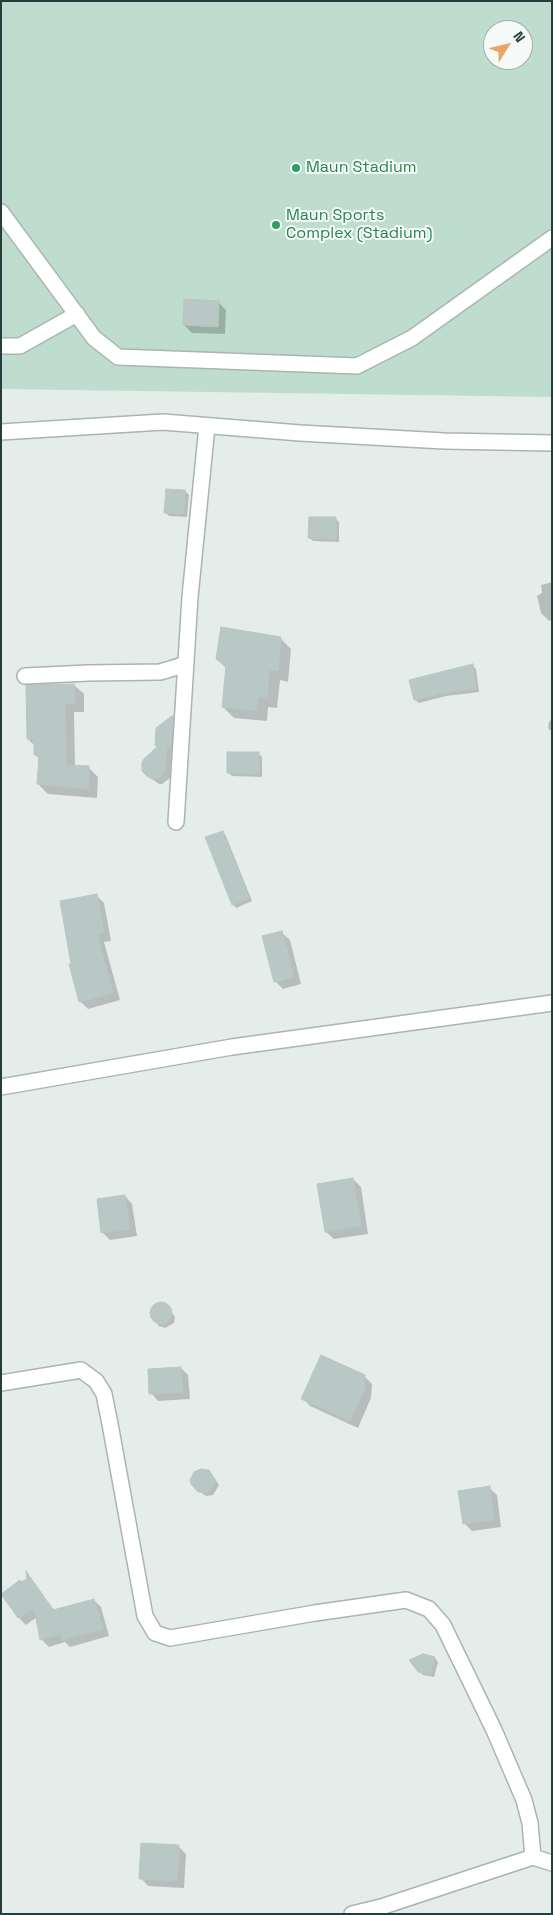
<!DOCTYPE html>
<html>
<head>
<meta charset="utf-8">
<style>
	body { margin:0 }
	#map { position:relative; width:553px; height:1915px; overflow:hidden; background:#e5edeb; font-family:"Space Grotesk",sans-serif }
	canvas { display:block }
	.frame { position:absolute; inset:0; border:2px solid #253e3d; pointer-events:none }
	.north { position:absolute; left:483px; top:20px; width:50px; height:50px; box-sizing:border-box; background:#f5faf9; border:1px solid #a2afae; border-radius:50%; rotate:54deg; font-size:14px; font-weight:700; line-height:20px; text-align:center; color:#253e3d }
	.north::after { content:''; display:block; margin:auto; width:18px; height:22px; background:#eaa667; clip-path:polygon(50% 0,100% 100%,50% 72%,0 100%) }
</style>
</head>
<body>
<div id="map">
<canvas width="553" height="1915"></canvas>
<div class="frame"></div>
<div class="north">N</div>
</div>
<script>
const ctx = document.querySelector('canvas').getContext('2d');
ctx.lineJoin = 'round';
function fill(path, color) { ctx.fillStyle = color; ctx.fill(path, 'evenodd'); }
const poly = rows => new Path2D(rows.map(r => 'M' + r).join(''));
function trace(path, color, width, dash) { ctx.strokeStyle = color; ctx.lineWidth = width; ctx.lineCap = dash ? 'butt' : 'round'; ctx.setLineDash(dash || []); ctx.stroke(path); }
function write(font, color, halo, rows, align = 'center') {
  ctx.font = font + ' "Space Grotesk",sans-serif'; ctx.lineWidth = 4; ctx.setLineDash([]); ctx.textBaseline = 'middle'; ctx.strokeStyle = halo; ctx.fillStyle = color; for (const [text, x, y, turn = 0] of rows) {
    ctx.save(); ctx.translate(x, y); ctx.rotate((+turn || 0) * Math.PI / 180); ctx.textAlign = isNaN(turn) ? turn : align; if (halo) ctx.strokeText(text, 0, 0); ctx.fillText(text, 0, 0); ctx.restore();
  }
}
const green = poly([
	[1,1,552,1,552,397,1,389],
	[493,30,523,30,523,60,493,60]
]);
const shadow = poly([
	[218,302,226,310,225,334,192,333,184,325],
	[185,491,189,495,187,517,169,516,165,512],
	[336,519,339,522,339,542,313,541,310,538],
	[552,582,552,620,549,621,541,613,537,596,542,593,541,585],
	[280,638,291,649,288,682,280,680,277,708,268,707,267,721,234,718,223,707,227,669,217,659],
	[472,665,476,669,479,692,446,696,419,703,415,700,410,681],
	[74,685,84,694,84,712,74,712,75,767,89,768,98,777,97,798,48,794,38,784,40,759,35,755,35,746,28,739],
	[173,717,179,723,177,752,172,752,170,778,162,784,159,784,145,774,159,747,157,745,157,729],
	[552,718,552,732,548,728,549,722],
	[258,753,262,757,262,777,232,776,228,772],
	[223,832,226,836,252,901,236,908,233,904],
	[96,895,104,903,111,941,104,942,120,1000,88,1009,80,1001],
	[282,933,290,940,301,984,283,989,275,981],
	[353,1179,361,1187,368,1234,334,1239,326,1232],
	[125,1196,132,1204,137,1236,110,1240,102,1232],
	[159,1303,166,1305,175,1317,174,1323,165,1328,159,1326,151,1316,151,1309],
	[181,1368,188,1375,190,1399,158,1401,151,1393],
	[364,1376,372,1384,371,1398,358,1428,310,1406,303,1398],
	[212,1475,219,1485,213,1495,206,1496,197,1490],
	[489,1488,497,1495,501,1527,472,1531,464,1523],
	[28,1574,54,1610,94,1600,101,1607,109,1636,70,1647,65,1642,49,1647,42,1640,37,1617,26,1625,19,1618,2,1594,29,1579],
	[435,1658,438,1662,434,1677,423,1675,419,1671],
	[178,1846,186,1854,184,1888,148,1886,141,1878]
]);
const building = poly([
	[184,299,219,301,218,327,183,325,184,299],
	[166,489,185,490,184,514,164,513,166,489],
	[309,517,336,517,336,539,308,538,309,517],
	[221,627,281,637,278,671,269,670,267,697,258,696,256,710,222,707,226,666,216,659,221,627],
	[473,664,476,689,442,693,414,700,409,680,473,664],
	[74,684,75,703,65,703,66,765,89,766,88,789,37,784,39,755,34,755,34,739,27,739,26,685,74,684],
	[173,715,171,747,167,746,165,772,160,777,152,779,148,777,142,771,142,762,144,759,158,746,155,746,156,728,173,715],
	[227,752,259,752,259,774,227,773,227,752],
	[223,831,249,898,232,905,205,837,223,831],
	[97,894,104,933,97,934,113,993,79,1002,69,964,71,964,60,901,97,894],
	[282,931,294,977,274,982,262,936,282,931],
	[353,1178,361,1226,325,1232,317,1184,353,1178],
	[125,1195,130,1229,101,1233,97,1199,125,1195],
	'150 1313a11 11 0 1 1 22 0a11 11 0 1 1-22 0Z',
	[321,1355,365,1375,364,1390,350,1421,301,1399,321,1355],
	[181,1367,183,1392,149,1394,148,1369,181,1367],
	[201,1469,209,1470,216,1481,212,1489,206,1493,198,1492,191,1484,190,1480,194,1472,201,1469],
	[490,1486,494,1520,463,1524,458,1491,490,1486],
	[26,1571,53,1610,94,1599,103,1629,62,1640,61,1634,40,1640,34,1608,18,1618,1,1594,20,1580,21,1582,27,1579,26,1571],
	[423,1654,435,1657,430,1674,418,1672,409,1660,423,1654],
	[141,1843,179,1845,177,1881,139,1879,141,1843]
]);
const minor = poly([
	[1,212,94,338,118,357,357,366,412,338,552,238],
	[1,346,20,346,77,314],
	[1,432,163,422,300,433,444,441,552,443],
	[25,676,88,673,160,672,177,667,186,663],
	[176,822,190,597,207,426],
	[1,1087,232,1047,552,1003],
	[1,1383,81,1370,96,1381,104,1394,110,1424,145,1616,155,1633,170,1638,315,1613,406,1600,429,1609,443,1625,494,1730,524,1800,530,1823,533,1857],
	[352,1914,381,1907,533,1857,552,1863]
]);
const markers = [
	[296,168,5,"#2e9e5b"],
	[276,225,5,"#2e9e5b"]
];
const leisureNames = [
	["Maun Stadium",306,168],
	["Maun Sports",286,216],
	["Complex (Stadium)",286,234]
];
fill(green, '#bfddce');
fill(shadow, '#0003');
fill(building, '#bac8c5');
trace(building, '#b8c7c4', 1);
trace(minor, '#a8b5b3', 18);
trace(minor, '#fff', 15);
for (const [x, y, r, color] of markers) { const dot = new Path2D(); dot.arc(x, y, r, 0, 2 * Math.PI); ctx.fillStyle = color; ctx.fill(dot); trace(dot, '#f5faf9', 2); }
write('16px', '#27864d', '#f5faf9', leisureNames, 'left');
</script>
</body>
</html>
